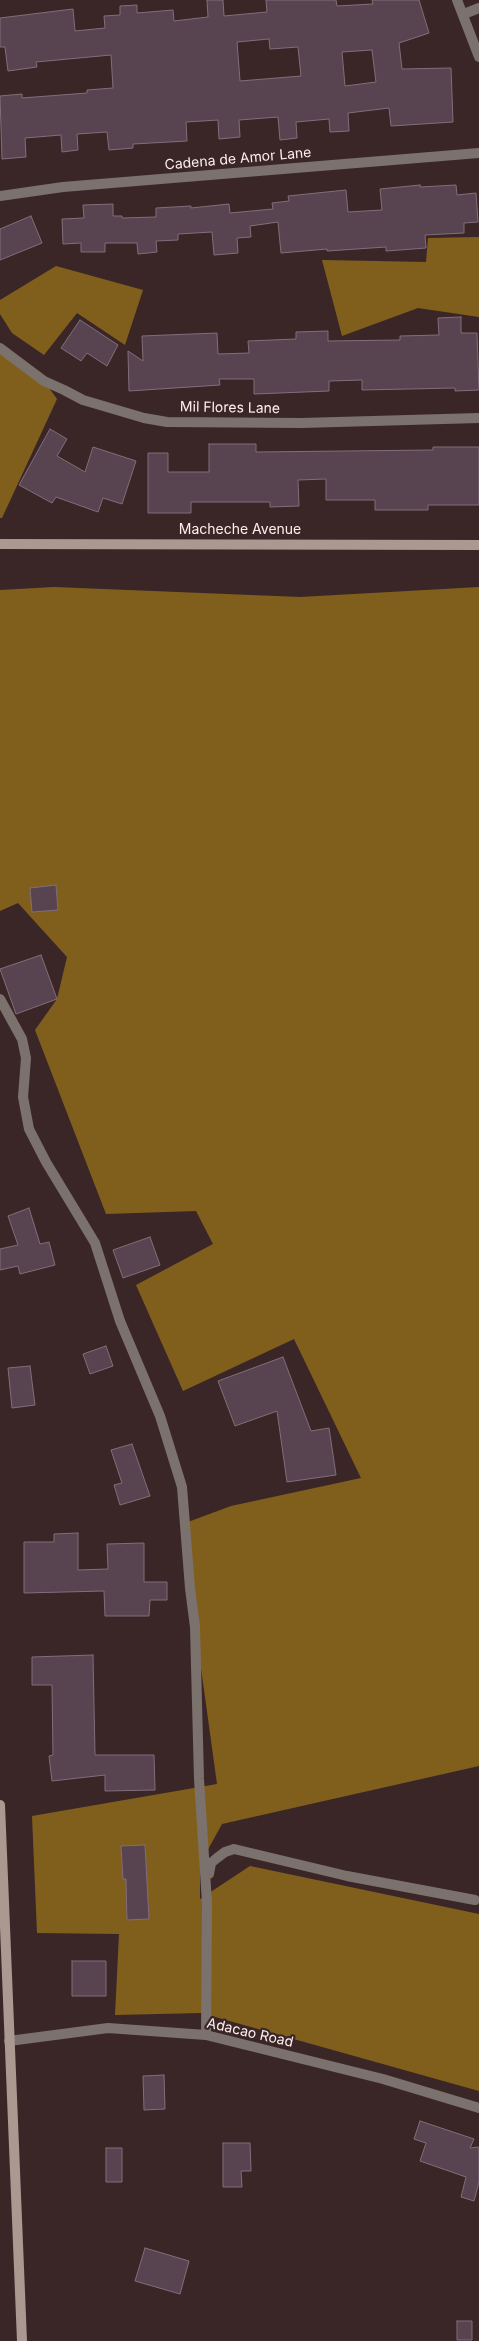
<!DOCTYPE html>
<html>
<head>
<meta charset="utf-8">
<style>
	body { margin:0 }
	canvas { display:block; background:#3b2627 }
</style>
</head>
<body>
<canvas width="479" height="2341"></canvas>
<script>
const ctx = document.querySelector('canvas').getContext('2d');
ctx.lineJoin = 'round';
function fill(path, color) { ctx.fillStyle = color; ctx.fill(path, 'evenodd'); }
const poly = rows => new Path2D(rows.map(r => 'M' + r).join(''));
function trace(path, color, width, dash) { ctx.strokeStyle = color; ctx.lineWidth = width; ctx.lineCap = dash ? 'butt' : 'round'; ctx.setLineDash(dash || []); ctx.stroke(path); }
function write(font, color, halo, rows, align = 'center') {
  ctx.font = font + ' Inter,sans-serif'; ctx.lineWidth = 4.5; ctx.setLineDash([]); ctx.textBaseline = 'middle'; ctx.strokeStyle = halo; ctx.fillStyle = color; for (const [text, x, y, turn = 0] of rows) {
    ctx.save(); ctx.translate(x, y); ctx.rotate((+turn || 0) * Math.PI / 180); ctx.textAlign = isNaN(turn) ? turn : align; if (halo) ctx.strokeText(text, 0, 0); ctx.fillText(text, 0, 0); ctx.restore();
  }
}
const forest = poly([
	[479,237,479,317,418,308,342,336,322,260,426,262,428,238],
	[56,266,143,290,125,345,77,313,44,355,12,333,0,314,0,300],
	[0,348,44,381,57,399,2,518,0,518],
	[54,587,300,597,479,587,479,1766,222,1824,200,1864,200,1899,250,1866,479,1914,479,2091,201,2013,115,2015,119,1934,37,1933,32,1816,217,1784,190,1588,188,1522,231,1506,361,1478,294,1339,183,1391,136,1285,213,1244,196,1211,106,1214,35,1030,57,999,67,957,18,903,0,911,0,590]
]);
const building = poly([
	[207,0,223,0,224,16,267,12,266,0,336,0,337,6,373,4,372,0,419,0,429,33,399,43,402,69,451,68,453,122,391,126,389,108,348,113,349,131,330,132,329,119,296,122,297,138,280,140,278,117,239,120,240,137,219,139,218,120,186,122,187,141,133,144,133,148,109,150,107,132,77,134,78,150,62,152,61,135,25,138,26,157,2,159,0,96,22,94,22,98,87,93,87,90,113,88,111,55,36,62,37,67,8,71,5,47,0,47,0,18,73,9,75,31,105,28,104,16,120,15,120,6,137,5,137,13,173,10,174,21,208,17,207,0],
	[269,39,270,49,298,47,301,76,240,81,237,42,269,39],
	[372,50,376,82,345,86,342,52,372,50],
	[420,185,420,187,456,185,457,195,476,193,478,222,464,223,464,233,425,235,426,248,386,251,386,247,327,251,327,249,281,253,278,222,250,226,251,237,237,238,238,253,214,255,212,232,178,234,178,240,156,241,157,252,138,254,137,243,105,243,105,252,81,252,81,243,63,244,62,219,84,218,83,205,113,204,113,216,122,216,122,218,156,217,156,208,191,206,191,208,229,204,230,213,273,209,272,203,289,201,288,196,346,190,348,212,382,210,380,189,420,185],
	[31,216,42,243,0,260,0,229,31,216],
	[461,317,461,333,477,333,479,390,455,391,455,388,362,390,362,380,329,381,329,391,254,394,254,379,219,379,220,385,129,391,128,351,143,361,142,336,217,333,218,354,249,353,248,341,296,339,296,332,328,331,328,341,400,340,400,336,439,335,438,318,461,317],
	[80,320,118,345,107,366,87,353,81,361,61,348,80,320],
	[50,429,67,439,57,456,85,472,93,447,136,461,122,504,103,498,98,512,56,497,52,503,19,485,50,429],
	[209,444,256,444,256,452,433,450,433,447,479,447,479,505,428,505,428,510,375,510,375,500,326,500,326,479,298,480,299,506,270,507,270,502,191,502,191,513,148,513,148,453,168,453,168,472,209,472,209,444],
	[56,885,58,910,32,912,30,888,56,885],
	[41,955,57,999,16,1014,0,969,41,955],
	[29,1208,40,1244,49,1242,55,1265,20,1274,18,1266,0,1270,0,1249,18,1245,8,1216,29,1208],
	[150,1237,160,1265,123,1278,113,1250,150,1237],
	[106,1346,113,1366,90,1374,83,1354,106,1346],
	[283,1357,311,1431,329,1428,336,1475,287,1482,277,1411,235,1426,218,1381,283,1357],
	[30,1366,35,1405,12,1408,8,1368,30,1366],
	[132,1444,150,1496,120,1505,114,1485,122,1483,111,1450,132,1444],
	[78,1533,78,1570,108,1569,107,1544,144,1543,144,1582,167,1582,167,1600,150,1600,149,1616,105,1616,104,1591,24,1593,24,1542,54,1542,54,1534,78,1533],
	[93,1655,95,1755,154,1755,155,1790,105,1791,105,1775,52,1781,49,1756,53,1755,52,1685,32,1685,32,1657,93,1655],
	[145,1845,149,1919,127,1920,126,1879,123,1879,121,1846,145,1845],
	[72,1961,106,1961,106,1996,72,1996,72,1961],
	[164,2075,165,2109,144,2110,143,2076,164,2075],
	[420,2121,474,2139,470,2148,479,2147,479,2182,474,2201,461,2197,466,2177,420,2161,426,2143,414,2139,420,2121],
	[223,2143,250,2143,251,2171,241,2171,242,2187,223,2187,223,2143],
	[106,2148,122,2148,122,2182,106,2182,106,2148],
	[145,2248,189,2261,180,2294,135,2281,145,2248],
	[457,2321,472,2321,472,2340,457,2340,457,2321]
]);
const minor = poly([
	[457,0,479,57],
	[464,14,479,8],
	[0,196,63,187,479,153],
	[0,348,44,381,64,390,83,400,144,418,167,422,302,423,479,418],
	[0,999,22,1039,26,1058,23,1097,29,1129,46,1162,95,1243,120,1321,160,1416,182,1487,190,1588,195,1627,199,1779,207,1903],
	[209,1874,211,1863,217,1858,225,1852,234,1849,347,1876,475,1900],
	[206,2035,207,1899],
	[9,2041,108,2028,206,2035,383,2079,479,2108]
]);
const secondary = poly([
	[0,544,479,545],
	[0,1805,22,2341]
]);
const streetNames = [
	["Cadena de Amor Lane",238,159,-5],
	["Mil Flores Lane",230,408,1],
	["Macheche Avenue",240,530],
	["Adacao Road",250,2033,13]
];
fill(forest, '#805f1d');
fill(building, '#574450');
trace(building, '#826d7a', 1);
trace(minor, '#7c726d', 10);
trace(secondary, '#a99991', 10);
write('14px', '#fdefef', '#3b2627', streetNames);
</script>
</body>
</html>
